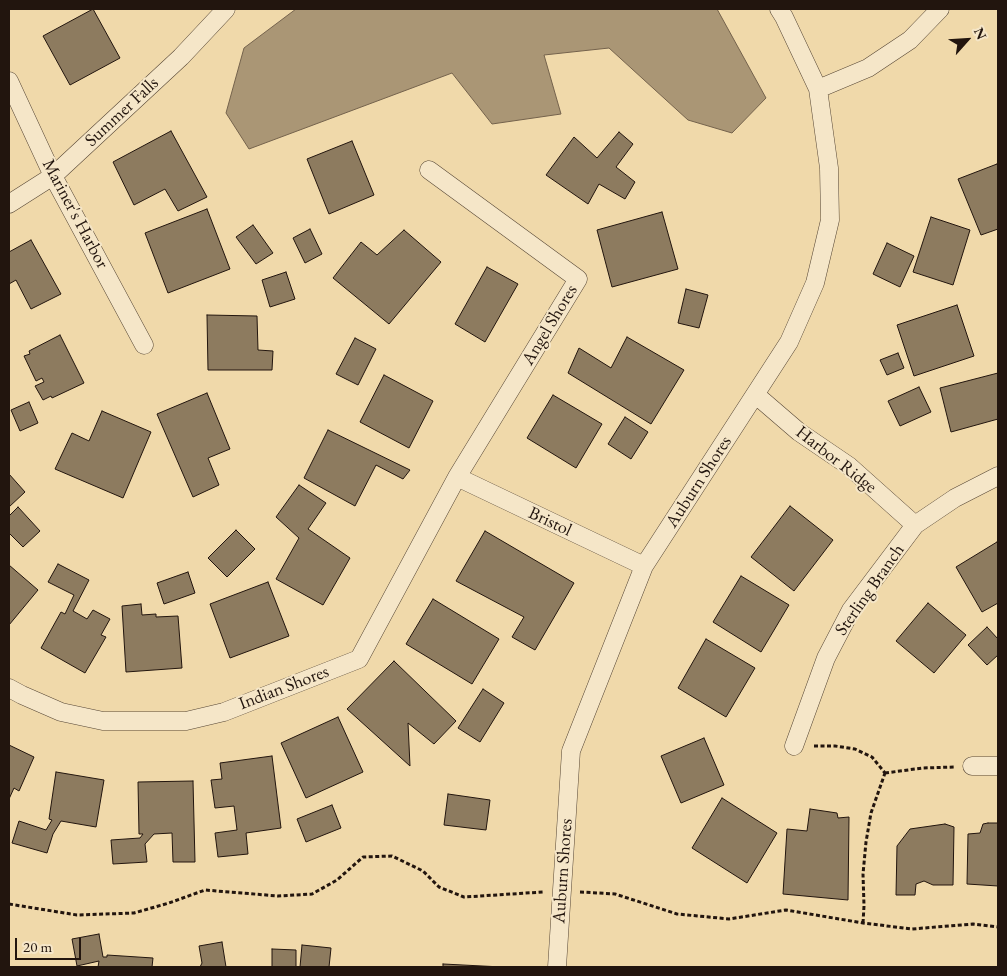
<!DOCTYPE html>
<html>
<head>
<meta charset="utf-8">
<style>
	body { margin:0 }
	#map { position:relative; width:1007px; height:976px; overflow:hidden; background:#f0d9aa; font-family:"EB Garamond",serif }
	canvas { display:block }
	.frame { position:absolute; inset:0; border:10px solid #22150e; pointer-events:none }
	.north { position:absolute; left:942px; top:15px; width:50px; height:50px; -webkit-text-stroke:4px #f5e6c8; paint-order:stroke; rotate:64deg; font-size:14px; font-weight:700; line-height:20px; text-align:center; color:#22150e }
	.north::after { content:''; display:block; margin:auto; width:18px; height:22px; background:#22150e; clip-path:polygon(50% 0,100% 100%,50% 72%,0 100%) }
	.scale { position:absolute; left:15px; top:938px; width:66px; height:22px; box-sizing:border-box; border:2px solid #22150e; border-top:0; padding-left:6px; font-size:15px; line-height:18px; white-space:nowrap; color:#22150e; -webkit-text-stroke:4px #f5e6c8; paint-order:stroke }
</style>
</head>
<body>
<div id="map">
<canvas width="1007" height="976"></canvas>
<div class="frame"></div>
<div class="north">N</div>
<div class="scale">20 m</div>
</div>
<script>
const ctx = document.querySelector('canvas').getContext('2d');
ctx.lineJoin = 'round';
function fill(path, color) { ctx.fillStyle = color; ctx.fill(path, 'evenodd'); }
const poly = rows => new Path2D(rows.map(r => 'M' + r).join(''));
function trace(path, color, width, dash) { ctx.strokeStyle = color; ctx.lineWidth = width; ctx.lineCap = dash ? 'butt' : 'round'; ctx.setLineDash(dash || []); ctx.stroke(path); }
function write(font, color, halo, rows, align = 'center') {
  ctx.font = font + ' "EB Garamond",serif'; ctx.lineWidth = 4; ctx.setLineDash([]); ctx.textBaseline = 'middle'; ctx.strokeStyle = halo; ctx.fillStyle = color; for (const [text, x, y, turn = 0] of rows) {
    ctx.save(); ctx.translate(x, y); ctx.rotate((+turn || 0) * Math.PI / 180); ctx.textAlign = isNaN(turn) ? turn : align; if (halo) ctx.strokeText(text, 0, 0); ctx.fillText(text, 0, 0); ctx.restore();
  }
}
const water = poly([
	[296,9,717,9,766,98,732,133,688,120,609,48,544,55,561,114,492,124,452,73,249,149,226,113,244,48,296,9]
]);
const building = poly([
	[93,9,120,58,70,85,43,36,93,9],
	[171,131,207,197,178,211,165,189,134,205,113,162,171,131],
	[619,132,633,144,616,167,635,182,625,199,599,184,588,204,546,175,574,137,597,158,619,132],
	[352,141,374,195,329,214,307,159,352,141],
	[997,164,998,167,998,229,981,235,958,179,997,164],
	[207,209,230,269,168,293,145,233,207,209],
	[662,212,678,269,612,287,597,230,662,212],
	[931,217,970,230,953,285,913,272,931,217],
	[253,225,273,253,256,264,236,237,253,225],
	[310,229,322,254,305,263,293,238,310,229],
	[404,230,441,262,389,324,333,278,361,242,377,255,404,230],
	[31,240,61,294,31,309,16,280,9,284,9,252,31,240],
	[887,243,914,256,900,287,873,274,887,243],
	[487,267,518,284,485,342,455,324,487,267],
	[286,272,295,299,270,307,262,280,286,272],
	[686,289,708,295,699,328,678,323,686,289],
	[957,305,974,356,914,376,897,325,957,305],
	[207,315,257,316,258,350,273,351,272,370,208,370,207,315],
	[60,335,84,383,52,398,51,396,43,400,35,386,44,382,42,378,36,381,24,356,30,354,29,351,60,335],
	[627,337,684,370,651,424,568,373,579,348,611,368,627,337],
	[355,338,376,349,358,385,336,374,355,338],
	[898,353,904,368,887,375,880,360,898,353],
	[998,373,998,419,951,432,940,388,998,373],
	[384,375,433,401,409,448,360,422,384,375],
	[919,387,931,412,900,426,888,401,919,387],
	[207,393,230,449,208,458,219,485,193,497,157,414,207,393],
	[553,395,602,424,576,468,527,438,553,395],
	[29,402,38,423,20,431,11,410,29,402],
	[102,411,151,432,123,498,55,469,72,433,89,441,102,411],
	[625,417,648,432,631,459,608,444,625,417],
	[328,430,410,470,403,479,376,465,355,506,304,478,328,430],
	[9,474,25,492,9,507,9,474],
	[299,485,326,503,308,529,350,558,323,605,276,579,299,538,276,517,299,485],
	[790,506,833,540,794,591,751,557,790,506],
	[18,507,40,531,23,547,9,533,9,516,18,507],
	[236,530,255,549,227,577,208,558,236,530],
	[485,531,574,583,535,650,512,637,524,617,456,581,485,531],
	[997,542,998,545,998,603,982,612,956,567,997,542],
	[58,564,89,580,73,611,87,619,93,610,110,619,101,635,106,637,85,673,41,648,61,612,65,614,74,595,48,582,58,564],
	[9,565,38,590,9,625,9,565],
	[188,572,195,593,164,604,157,583,188,572],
	[741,576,789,605,761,652,713,622,741,576],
	[268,582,289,636,230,658,210,604,268,582],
	[433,599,499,639,472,684,406,644,433,599],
	[928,603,966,635,934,673,896,641,928,603],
	[141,604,142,615,156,614,156,617,178,616,182,668,126,672,122,606,141,604],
	[987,627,998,639,998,655,987,665,968,645,987,627],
	[706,639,755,668,726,717,678,688,706,639],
	[394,661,456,721,434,744,408,723,410,766,347,709,394,661],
	[483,689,504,703,480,742,458,728,483,689],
	[338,717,363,772,306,798,281,743,338,717],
	[704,738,724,785,681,803,661,756,704,738],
	[9,745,34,757,19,791,14,788,9,799,9,745],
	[272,756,281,828,246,833,248,854,218,857,215,833,237,830,234,806,215,808,211,780,222,779,220,763,272,756],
	[56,772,104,780,96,827,61,821,53,834,47,853,12,843,19,821,46,830,52,820,49,819,56,772],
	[193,781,195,862,173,862,172,833,154,834,145,844,147,862,113,864,111,840,140,838,143,834,139,834,138,782,193,781],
	[448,794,490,800,486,830,444,825,448,794],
	[722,798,777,833,747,883,692,848,722,798],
	[332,805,341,828,306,842,297,819,332,805],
	[810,809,837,813,838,818,849,817,848,900,783,894,787,829,807,831,810,809],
	[988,823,998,823,998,886,967,884,968,834,980,833,983,824,988,823],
	[945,824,954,827,953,885,933,885,924,881,916,884,915,895,896,895,897,846,910,829,945,824],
	[99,934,103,957,107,957,107,955,153,958,152,967,98,967,99,961,77,966,72,939,99,934],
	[222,942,226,967,200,967,202,963,199,946,222,942],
	[302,945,331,948,329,967,300,967,302,945],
	[272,949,296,950,296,967,272,967,272,949],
	[443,964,502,967,443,967,443,964]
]);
const path = poly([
	[814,746,835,746,855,749,872,757,885,773],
	[885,773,923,768,954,767],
	[580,892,615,894,677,914,729,919,786,910,863,923,912,929,973,924,998,927],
	[9,904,77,915,134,913,169,903,205,890,278,896,312,894,337,880,363,857,392,856,423,871,439,887,464,897,543,892],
	[863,923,864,906,863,874,866,842,871,813,885,773]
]);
const street = poly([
	[9,81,53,176,144,345],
	[818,89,868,68,910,40,940,9],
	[9,204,53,176,181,57,226,9],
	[756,395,799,432,849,466,915,525],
	[457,477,644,566],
	[9,688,22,695,61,712,103,721,186,721,224,712,359,659,457,477,578,279,429,170],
	[794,746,826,658,851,610,915,525,955,498,998,476],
	[972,766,998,766],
	[557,967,571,751,644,566,789,342,815,283,830,220,829,168,818,89,784,17,779,9]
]);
const streetNames = [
	["Summer Falls",122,112,-43],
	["Mariner's Harbor",75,214,62],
	["Angel Shores",550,325,-59],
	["Harbor Ridge",836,460,38],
	["Auburn Shores",699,482,-57],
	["Bristol",550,522,25],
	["Sterling Branch",870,590,-55],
	["Indian Shores",284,688,-21],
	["Auburn Shores",563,871,-86]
];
fill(water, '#aa9675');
trace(water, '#74624c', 1);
fill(building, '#8d7b5f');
trace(building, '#22150e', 1);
trace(street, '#564635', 19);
trace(path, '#22150e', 3, [4, 2.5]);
trace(street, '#f5e6c8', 18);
write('18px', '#22150e', '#f5e6c8', streetNames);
</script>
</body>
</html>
